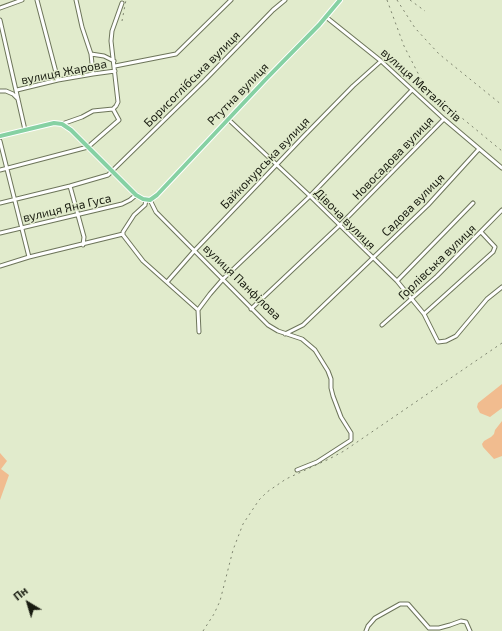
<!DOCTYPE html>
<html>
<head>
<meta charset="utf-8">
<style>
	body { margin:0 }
	#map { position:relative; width:502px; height:631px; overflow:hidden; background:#e1ebcc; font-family:"Exo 2",sans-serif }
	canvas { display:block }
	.north { position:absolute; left:8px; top:583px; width:40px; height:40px; -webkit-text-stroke:3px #e1ebcc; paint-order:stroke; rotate:322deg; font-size:11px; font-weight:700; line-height:16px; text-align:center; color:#181b10 }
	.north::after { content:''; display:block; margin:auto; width:14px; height:18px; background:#181b10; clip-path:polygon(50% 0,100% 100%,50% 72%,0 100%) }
</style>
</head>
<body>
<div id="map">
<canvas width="502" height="631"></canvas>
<div class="north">Пн</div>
</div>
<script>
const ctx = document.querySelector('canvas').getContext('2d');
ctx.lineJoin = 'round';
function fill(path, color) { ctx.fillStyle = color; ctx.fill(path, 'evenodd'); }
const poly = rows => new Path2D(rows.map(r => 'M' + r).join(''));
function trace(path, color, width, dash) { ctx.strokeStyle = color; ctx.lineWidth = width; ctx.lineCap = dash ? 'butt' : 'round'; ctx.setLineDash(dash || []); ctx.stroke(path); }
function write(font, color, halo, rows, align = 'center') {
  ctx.font = font + ' "Exo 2",sans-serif'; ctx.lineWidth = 3; ctx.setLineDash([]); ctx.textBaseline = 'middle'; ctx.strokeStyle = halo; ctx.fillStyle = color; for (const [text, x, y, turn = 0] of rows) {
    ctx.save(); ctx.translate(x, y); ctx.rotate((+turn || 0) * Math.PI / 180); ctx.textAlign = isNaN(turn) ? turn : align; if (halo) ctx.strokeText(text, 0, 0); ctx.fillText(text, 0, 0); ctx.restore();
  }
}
const green = poly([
	[502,384,502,408,490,417,480,413,477,407,478,403],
	[502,421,502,456,494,459,483,447,482,444,484,441,491,437,494,434,495,430],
	[0,453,7,461,1,469,9,475,0,500]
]);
const minor = poly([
	[37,0,58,80],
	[76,0,82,27,91,54,93,74],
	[0,8,22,0],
	[326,17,381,61,444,119,502,168],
	[0,20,25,130],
	[91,54,104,56,114,61],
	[115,66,176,54,231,0],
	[17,90,58,80,93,74,115,71],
	[0,91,6,91,13,94,18,99],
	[228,119,310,196,397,281,424,314,438,342,446,341,456,336,487,299,502,287],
	[62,124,82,117,93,111,113,109,116,106,118,102,111,41,112,31,122,3],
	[0,141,29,257],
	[0,170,88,147,119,120,113,109],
	[70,186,84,237,83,245],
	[146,200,145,205,134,215,123,232,123,235,143,261,198,310],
	[150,200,156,212,268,325,278,331,302,339,315,350,328,371,331,379,331,388,333,396,341,417,351,433,351,440,317,462,297,470],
	[0,203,70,186,108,175,205,80,273,10,285,0],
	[0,233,122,204,130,200,136,195],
	[0,266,29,257,123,234],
	[397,281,473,203],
	[167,282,195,250,303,137,353,86,381,61],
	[251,309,340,225,444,119],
	[198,310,210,294,223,279,310,196,412,90],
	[198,310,199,332],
	[424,314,493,252,495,247,481,232],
	[382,325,437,276,502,210],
	[285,334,303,325,428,205,479,149],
	[366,631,368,626,375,618,400,604,408,604,429,628,439,628,450,625,461,621,466,622,470,631]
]);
const major = poly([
	[0,136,54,123,62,124,71,130,136,195,143,199,150,200,157,195,267,78,319,25,340,0]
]);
const rail = poly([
	[387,0,404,46,423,83,428,90,502,151],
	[397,0,415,28,439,54,502,105],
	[410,0,425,11],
	[122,21,126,0],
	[203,631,214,614,220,601,233,550,243,524,259,500,267,492,286,479,329,459,344,451,502,343]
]);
const streetNames = [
	["вулиця Жарова",64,72,-11],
	["Борисоглібська вулиця",192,79,-45],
	["вулиця Металістів",421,85,42],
	["Ртутна вулиця",238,94,-46],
	["Новосадова вулиця",393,158,-46],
	["Байконурська вулиця",265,163,-46],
	["Садова вулиця",413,205,-45],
	["вулиця Яна Гуса",67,208,-13],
	["Дівоча вулиця",345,219,45],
	["Горлівська вулиця",437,262,-44],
	["вулиця Панфілова",242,282,44]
];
fill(green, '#f1bc8f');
trace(minor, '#6d755a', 5);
trace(major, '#fff', 6);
trace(minor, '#fff', 3);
trace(major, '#86d1a3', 4);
trace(rail, '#7e846f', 1, [2, 4]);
write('12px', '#181b10', '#e1ebcc', streetNames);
</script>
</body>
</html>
